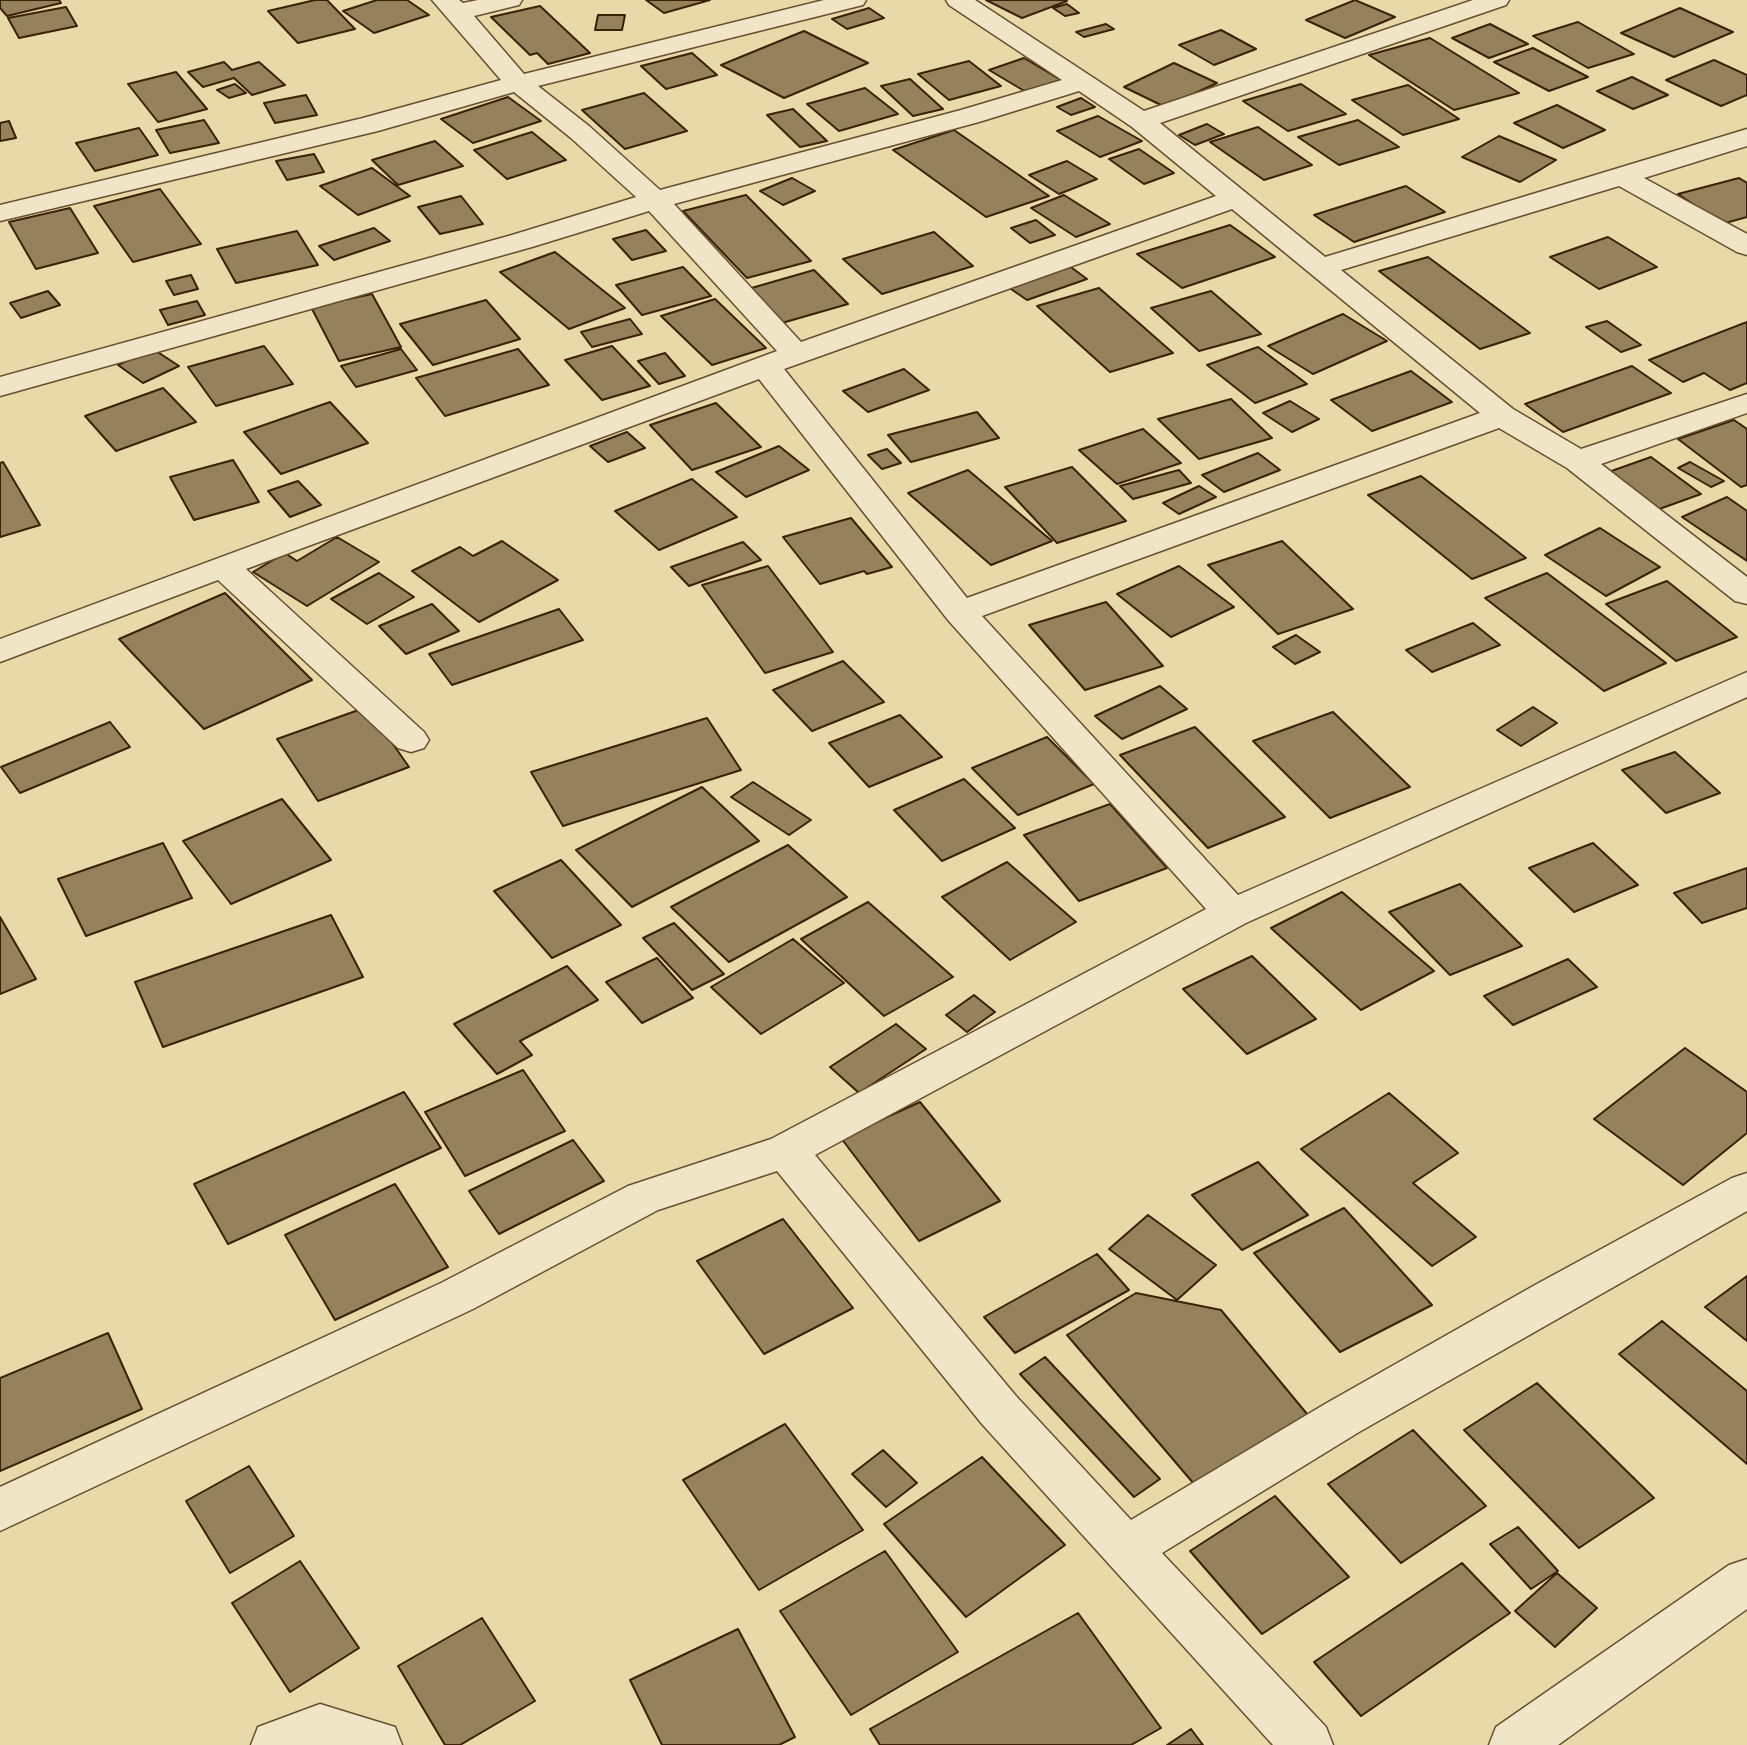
<!DOCTYPE html>
<html>
<head>
<meta charset="utf-8">
<style>
	body { margin:0 }
	canvas { display:block; background:#e8d9a9 }
</style>
</head>
<body>
<canvas width="1747" height="1745"></canvas>
<script>
const ctx = document.querySelector('canvas').getContext('2d');
ctx.lineJoin = 'round';
function fill(path, color) { ctx.fillStyle = color; ctx.fill(path, 'evenodd'); }
const poly = rows => new Path2D(rows.map(r => 'M' + r).join(''));
function trace(path, color, width, dash) { ctx.strokeStyle = color; ctx.lineWidth = width; ctx.lineCap = dash ? 'butt' : 'round'; ctx.setLineDash(dash || []); ctx.stroke(path); }
const building = poly([
	[0,0,59,0,61,3,7,16,0,8,0,0],
	[315,0,327,0,355,29,298,43,268,11,315,0],
	[377,0,407,0,429,15,374,33,343,11,377,0],
	[646,0,710,0,664,13,646,0],
	[986,0,1065,0,1067,1,1022,18,986,0],
	[1355,0,1395,17,1345,38,1306,20,1355,0],
	[1067,4,1079,13,1065,16,1053,8,1067,4],
	[540,6,590,53,548,64,537,53,530,55,491,17,540,6],
	[66,7,77,26,19,38,8,18,66,7],
	[869,8,884,18,847,29,832,19,869,8],
	[1680,8,1733,32,1674,57,1621,33,1680,8],
	[598,15,625,15,622,30,595,30,598,15],
	[1578,22,1634,54,1588,68,1533,36,1578,22],
	[1106,24,1114,29,1084,37,1076,32,1106,24],
	[1490,24,1528,44,1489,58,1452,38,1490,24],
	[1221,30,1256,49,1214,65,1179,45,1221,30],
	[804,31,868,63,784,98,721,65,804,31],
	[1430,38,1519,93,1454,110,1369,55,1430,38],
	[1533,48,1588,77,1549,91,1494,62,1533,48],
	[692,53,717,75,666,89,641,66,692,53],
	[1024,58,1061,80,1026,92,989,70,1024,58],
	[1714,60,1747,75,1747,95,1721,106,1666,80,1714,60],
	[969,61,1001,86,949,100,918,74,969,61],
	[224,62,232,70,259,62,285,85,252,95,234,78,203,87,188,72,224,62],
	[1174,63,1217,83,1165,107,1124,87,1174,63],
	[176,72,207,109,158,122,128,84,176,72],
	[1632,77,1668,95,1633,109,1597,91,1632,77],
	[910,79,943,109,913,116,881,86,910,79],
	[235,84,246,93,229,98,217,90,235,84],
	[1301,84,1346,114,1288,131,1243,101,1301,84],
	[1408,85,1459,119,1403,135,1352,100,1408,85],
	[865,88,898,114,839,131,807,104,865,88],
	[644,93,687,131,625,149,582,110,644,93],
	[306,95,317,115,275,123,264,103,306,95],
	[508,97,541,121,473,143,441,119,508,97],
	[1081,98,1095,107,1071,115,1057,107,1081,98],
	[1557,105,1605,130,1563,148,1514,123,1557,105],
	[793,109,827,141,800,147,767,115,793,109],
	[1098,116,1142,141,1100,157,1057,131,1098,116],
	[204,120,219,143,170,153,156,130,204,120],
	[1358,120,1399,147,1339,165,1298,137,1358,120],
	[9,121,16,138,0,141,0,123,9,121],
	[1207,124,1224,134,1195,145,1179,135,1207,124],
	[1258,127,1312,165,1264,180,1210,142,1258,127],
	[139,128,158,155,95,171,76,143,139,128],
	[954,130,1049,196,986,217,893,150,954,130],
	[532,132,566,160,507,179,474,150,532,132],
	[1499,136,1556,160,1520,182,1462,157,1499,136],
	[435,141,463,166,398,185,372,160,435,141],
	[1139,149,1174,173,1144,184,1109,159,1139,149],
	[314,154,324,172,287,180,276,161,314,154],
	[1067,161,1097,179,1059,194,1029,175,1067,161],
	[372,168,410,196,358,215,320,186,372,168],
	[792,178,815,191,783,205,760,191,792,178],
	[1739,178,1747,183,1747,217,1722,224,1678,194,1739,178],
	[1406,186,1445,212,1354,242,1314,215,1406,186],
	[160,189,201,244,133,262,94,206,160,189],
	[746,195,811,261,747,278,683,211,746,195],
	[1064,195,1110,224,1076,237,1031,208,1064,195],
	[461,196,483,224,440,234,418,207,461,196],
	[70,208,98,253,36,269,9,222,70,208],
	[1036,220,1055,235,1030,243,1011,228,1036,220],
	[1230,225,1275,257,1182,288,1137,254,1230,225],
	[374,228,390,241,334,260,319,246,374,228],
	[646,230,666,251,632,260,613,239,646,230],
	[297,231,318,265,236,283,217,249,297,231],
	[934,232,973,266,882,294,843,259,934,232],
	[1608,237,1657,267,1599,289,1550,257,1608,237],
	[555,252,625,308,569,329,500,272,555,252],
	[1428,257,1530,333,1480,349,1379,271,1428,257],
	[1068,265,1087,279,1027,300,1008,287,1068,265],
	[683,267,711,296,642,315,616,285,683,267],
	[814,270,848,304,775,325,741,291,814,270],
	[191,275,198,289,174,295,166,281,191,275],
	[1099,288,1173,353,1110,372,1037,306,1099,288],
	[48,291,60,305,21,318,10,303,48,291],
	[1211,291,1261,334,1199,351,1151,308,1211,291],
	[372,294,401,347,339,361,311,307,372,294],
	[715,299,766,348,712,365,661,316,715,299],
	[486,300,520,339,433,365,400,324,486,300],
	[197,301,205,315,168,325,160,310,197,301],
	[1343,314,1387,341,1313,374,1268,346,1343,314],
	[630,319,642,334,592,347,581,332,630,319],
	[1607,321,1641,345,1621,352,1586,327,1607,321],
	[1747,322,1747,383,1730,390,1704,373,1683,382,1649,360,1747,322],
	[264,346,293,384,216,406,188,367,264,346],
	[612,346,650,386,602,400,565,360,612,346],
	[1258,347,1307,384,1255,403,1207,365,1258,347],
	[153,349,179,366,143,383,118,365,153,349],
	[401,349,417,370,356,387,341,366,401,349],
	[518,349,549,385,445,416,416,378,518,349],
	[665,353,685,376,659,384,638,361,665,353],
	[1632,366,1671,393,1563,432,1525,404,1632,366],
	[904,369,929,390,868,412,843,391,904,369],
	[1411,371,1452,402,1372,431,1331,400,1411,371],
	[163,388,196,422,116,451,85,416,163,388],
	[1231,399,1272,438,1199,459,1158,419,1231,399],
	[1290,401,1319,419,1292,432,1263,413,1290,401],
	[330,402,368,443,281,474,244,432,330,402],
	[716,403,761,447,692,470,650,425,716,403],
	[977,412,999,438,911,462,888,435,977,412],
	[1734,420,1747,429,1747,485,1741,487,1678,439,1734,420],
	[1143,429,1181,463,1117,484,1079,450,1143,429],
	[627,432,645,448,608,462,590,446,627,432],
	[779,446,809,470,746,497,716,472,779,446],
	[887,449,901,463,882,469,868,455,887,449],
	[1258,453,1280,470,1224,492,1202,475,1258,453],
	[1651,457,1701,494,1651,512,1603,474,1651,457],
	[233,460,259,502,194,520,170,477,233,460],
	[3,462,40,525,0,537,0,463,3,462],
	[1690,462,1724,481,1711,487,1678,468,1690,462],
	[1072,467,1126,521,1057,543,1005,487,1072,467],
	[968,470,1052,541,991,565,908,493,968,470],
	[1179,470,1191,483,1133,499,1120,486,1179,470],
	[1421,476,1526,558,1472,579,1368,495,1421,476],
	[692,479,737,517,659,550,615,511,692,479],
	[298,481,321,505,290,517,268,491,298,481],
	[1199,486,1216,497,1179,514,1163,503,1199,486],
	[1727,497,1747,511,1747,561,1682,517,1727,497],
	[851,518,892,567,867,574,864,571,820,584,783,537,851,518],
	[1600,528,1660,567,1606,596,1545,555,1600,528],
	[337,537,379,562,307,606,253,572,285,553,297,561,337,537],
	[502,541,558,580,479,622,412,571,460,547,473,556,502,541],
	[1282,541,1353,609,1278,634,1208,565,1282,541],
	[743,542,761,560,689,586,671,567,743,542],
	[768,566,833,652,765,673,702,585,768,566],
	[1179,566,1234,607,1171,637,1117,594,1179,566],
	[379,573,414,597,367,624,331,599,379,573],
	[1547,573,1666,663,1604,691,1485,598,1547,573],
	[1667,581,1737,637,1676,661,1606,604,1667,581],
	[225,593,312,680,204,729,119,639,225,593],
	[1106,602,1163,666,1085,690,1029,625,1106,602],
	[432,604,459,631,406,654,379,626,432,604],
	[559,609,583,640,452,685,429,654,559,609],
	[1473,623,1500,645,1432,672,1406,650,1473,623],
	[1296,635,1320,652,1295,664,1273,647,1296,635],
	[843,661,884,702,812,731,773,690,843,661],
	[1160,686,1187,709,1122,739,1095,716,1160,686],
	[367,707,409,767,318,801,277,739,367,707],
	[1533,707,1557,723,1521,746,1497,730,1533,707],
	[1333,712,1410,787,1330,818,1253,741,1333,712],
	[900,715,942,757,869,787,829,743,900,715],
	[707,718,741,770,563,826,531,772,707,718],
	[110,722,130,747,20,793,1,767,110,722],
	[1195,727,1285,817,1208,848,1120,755,1195,727],
	[1047,737,1094,784,1018,815,972,768,1047,737],
	[1675,752,1720,793,1666,813,1622,770,1675,752],
	[964,779,1015,828,942,861,894,810,964,779],
	[753,782,811,820,789,835,731,797,753,782],
	[702,787,759,841,632,907,576,850,702,787],
	[282,799,331,860,231,904,183,841,282,799],
	[1110,804,1167,868,1079,901,1024,835,1110,804],
	[163,843,192,898,86,936,58,879,163,843],
	[1593,843,1638,885,1574,912,1529,868,1593,843],
	[788,845,847,897,729,962,671,907,788,845],
	[561,860,621,925,552,958,494,891,561,860],
	[1007,862,1076,922,1010,960,942,897,1007,862],
	[1747,868,1747,908,1702,923,1674,893,1747,868],
	[1460,884,1522,946,1450,975,1389,912,1460,884],
	[1342,892,1434,971,1361,1010,1271,928,1342,892],
	[868,902,953,977,884,1016,801,939,868,902],
	[331,915,363,977,163,1047,135,982,331,915],
	[0,917,36,979,0,994,0,917],
	[674,923,724,974,692,990,643,938,674,923],
	[793,939,844,983,761,1034,711,987,793,939],
	[1252,956,1316,1019,1247,1054,1183,989,1252,956],
	[657,958,693,998,642,1023,606,982,657,958],
	[1568,959,1597,987,1513,1025,1484,996,1568,959],
	[567,966,598,1000,520,1041,532,1055,497,1074,454,1024,567,966],
	[974,995,995,1012,967,1032,946,1015,974,995],
	[896,1024,926,1049,859,1093,830,1067,896,1024],
	[1685,1048,1747,1092,1747,1133,1683,1185,1594,1119,1685,1048],
	[523,1070,565,1131,465,1176,425,1112,523,1070],
	[404,1092,441,1148,228,1244,194,1184,404,1092],
	[1389,1093,1458,1153,1413,1183,1476,1237,1432,1266,1301,1149,1389,1093],
	[920,1102,1000,1201,919,1241,841,1138,920,1102],
	[573,1140,604,1181,499,1234,469,1191,573,1140],
	[1258,1162,1308,1215,1242,1250,1192,1195,1258,1162],
	[395,1184,448,1267,335,1320,285,1235,395,1184],
	[1344,1208,1432,1305,1340,1352,1254,1253,1344,1208],
	[1148,1215,1216,1265,1177,1300,1109,1249,1148,1215],
	[783,1219,853,1308,764,1354,697,1261,783,1219],
	[1097,1254,1129,1290,1015,1353,984,1317,1097,1254],
	[1747,1276,1747,1341,1705,1307,1747,1276],
	[1136,1293,1221,1310,1312,1420,1200,1491,1067,1335,1136,1293],
	[1662,1321,1747,1391,1747,1464,1619,1354,1662,1321],
	[108,1333,142,1409,0,1471,0,1378,108,1333],
	[1045,1357,1160,1479,1134,1497,1020,1374,1045,1357],
	[1537,1383,1654,1498,1579,1548,1464,1430,1537,1383],
	[785,1424,863,1530,759,1590,683,1480,785,1424],
	[1413,1430,1486,1506,1401,1563,1328,1484,1413,1430],
	[883,1450,917,1483,886,1507,852,1474,883,1450],
	[982,1457,1065,1545,966,1617,884,1524,982,1457],
	[249,1466,294,1536,230,1573,186,1501,249,1466],
	[1275,1496,1349,1577,1262,1634,1190,1551,1275,1496],
	[1518,1527,1558,1571,1531,1589,1490,1544,1518,1527],
	[885,1551,958,1652,851,1715,780,1611,885,1551],
	[300,1561,359,1648,290,1692,232,1603,300,1561],
	[1462,1563,1510,1613,1361,1716,1314,1662,1462,1563],
	[1557,1573,1597,1608,1555,1647,1515,1611,1557,1573],
	[1078,1613,1161,1728,1131,1745,880,1745,870,1729,1078,1613],
	[482,1618,535,1701,460,1745,445,1745,398,1666,482,1618],
	[738,1629,795,1737,779,1745,662,1745,630,1680,738,1629],
	[1191,1729,1203,1745,1167,1745,1191,1729]
]);
const minor = poly([
	[432,0,459,0,463,3,478,0,522,0,519,5,474,16,524,74,824,0,866,0,863,5,538,86,589,126,660,190,961,110,1062,80,949,5,946,0,975,0,1144,111,1473,0,1509,0,1506,5,1160,123,1325,257,1747,129,1747,146,1644,178,1747,234,1747,255,1737,252,1619,186,1341,270,1513,409,1581,449,1747,394,1747,413,1601,464,1747,577,1747,604,1735,601,1567,468,1499,428,982,616,1238,895,1747,672,1747,697,1246,923,815,1155,1016,1396,1131,1520,1325,1404,1535,1285,1732,1178,1747,1173,1747,1211,1359,1432,1162,1553,1326,1727,1333,1745,1273,1745,982,1424,777,1171,658,1210,473,1309,0,1531,0,1487,441,1283,628,1186,771,1139,1206,909,948,620,759,379,246,569,424,732,429,740,424,748,411,752,398,748,218,580,0,662,0,639,777,351,649,211,532,247,0,396,0,377,512,235,636,197,571,138,514,92,378,131,0,221,0,205,363,118,501,80,432,0],
	[1079,91,1132,127,1216,196,801,342,674,204,979,122,1079,91],
	[1232,209,1480,413,967,598,784,369,1232,209],
	[1747,1559,1747,1609,1558,1745,1489,1745,1496,1727,1729,1565,1747,1559],
	[320,1704,395,1727,402,1745,251,1745,258,1727,320,1704]
]);
fill(building, '#95815b');
trace(building, '#3b2106', 2);
trace(minor, '#664f2f', 3);
fill(minor, '#f0e6c7');
</script>
</body>
</html>
